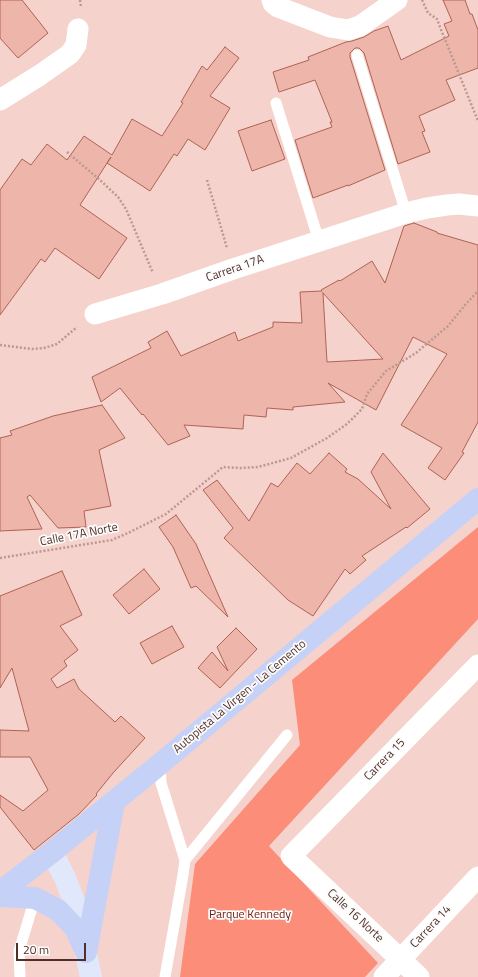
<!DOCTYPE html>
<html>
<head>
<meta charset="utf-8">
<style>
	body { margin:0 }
	#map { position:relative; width:478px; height:977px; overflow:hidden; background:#f5d2cb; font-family:"Titillium Web",sans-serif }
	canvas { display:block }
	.scale { position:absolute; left:16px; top:943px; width:70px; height:18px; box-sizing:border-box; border:2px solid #512f28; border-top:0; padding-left:5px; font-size:12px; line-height:14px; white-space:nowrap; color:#512f28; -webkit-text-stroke:3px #fcfcfc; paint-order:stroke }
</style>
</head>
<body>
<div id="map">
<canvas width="478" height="977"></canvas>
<div class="scale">20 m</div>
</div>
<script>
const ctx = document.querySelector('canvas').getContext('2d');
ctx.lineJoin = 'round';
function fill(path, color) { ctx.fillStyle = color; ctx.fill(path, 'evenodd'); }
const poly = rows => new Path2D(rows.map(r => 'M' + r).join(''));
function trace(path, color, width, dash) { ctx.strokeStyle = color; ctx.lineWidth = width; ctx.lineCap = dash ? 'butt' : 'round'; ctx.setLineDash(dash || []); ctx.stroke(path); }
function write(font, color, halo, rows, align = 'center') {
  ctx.font = font + ' "Titillium Web",sans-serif'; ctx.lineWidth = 3.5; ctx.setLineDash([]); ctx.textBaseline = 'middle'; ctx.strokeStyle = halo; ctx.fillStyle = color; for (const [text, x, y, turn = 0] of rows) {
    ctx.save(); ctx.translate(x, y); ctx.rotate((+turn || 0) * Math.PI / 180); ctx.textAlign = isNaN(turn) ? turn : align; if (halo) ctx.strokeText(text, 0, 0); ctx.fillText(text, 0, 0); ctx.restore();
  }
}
const green = poly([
	[478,527,478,619,269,846,378,963,365,977,180,977,195,864,300,745,292,680]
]);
const building = poly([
	[0,0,22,0,48,33,18,58,0,38,0,0],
	[443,0,465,0,470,14,472,14,478,30,478,68,446,80,455,100,419,116,425,131,422,132,430,152,398,164,364,53,359,48,355,48,350,53,350,57,385,170,348,186,348,185,313,198,295,140,332,127,330,122,332,122,315,80,279,92,273,72,309,60,308,57,346,42,352,41,364,37,374,31,388,26,401,60,449,36,444,24,452,21,443,0],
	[225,47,239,58,210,96,230,108,205,150,188,139,177,156,174,154,150,191,107,163,111,157,80,205,127,238,99,279,55,248,45,262,41,259,0,315,0,190,22,159,31,165,47,144,67,160,84,136,112,155,132,119,162,136,183,103,181,102,202,66,207,70,225,47],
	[271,120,285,159,252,171,238,131,271,120],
	[414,223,437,232,437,233,478,245,478,422,462,452,464,453,445,480,428,468,442,448,401,425,447,354,413,337,376,410,328,383,345,402,293,407,293,410,267,408,266,417,244,415,243,429,184,425,190,436,168,445,143,414,142,415,120,388,101,402,92,377,151,348,148,342,167,331,181,356,235,332,238,341,273,327,273,322,302,323,300,292,322,291,321,290,339,280,340,281,372,261,385,283,404,226,414,223],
	[323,293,383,359,327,362,323,293],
	[102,405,125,438,99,450,111,506,84,511,86,527,58,528,30,495,27,497,42,529,0,531,0,438,12,435,10,431,53,416,102,405],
	[329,453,347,469,345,472,358,479,391,509,371,472,383,453,430,509,407,528,406,527,362,556,366,560,350,574,345,569,313,616,288,600,224,538,233,528,203,490,217,480,249,521,271,483,278,487,297,463,310,474,329,453],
	[176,515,196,544,228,617,196,586,191,588,173,547,159,527,176,515],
	[144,569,160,589,129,614,113,595,144,569],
	[62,571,82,615,60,626,78,650,64,661,67,666,51,679,57,688,74,679,79,689,115,722,121,716,145,738,113,773,96,794,97,795,79,814,34,850,0,807,0,795,23,811,48,790,30,757,0,757,0,730,29,731,12,668,0,688,0,596,62,571],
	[172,626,184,647,152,664,140,643,172,626],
	[236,628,257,649,220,688,198,668,212,652,228,671,217,647,236,628]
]);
const path = poly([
	[80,0,81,7],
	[422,0,428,13,437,19,440,27,478,121],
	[67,152,100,180,118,197,126,209,153,273],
	[207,180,227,248],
	[0,345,32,349,44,348,57,344,77,327],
	[0,558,112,540,128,533,166,514,223,467,240,468,258,467,291,458,327,438,347,424,362,409,367,394,386,371,416,353,448,326,465,305,478,291]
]);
const lane = poly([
	[357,55,406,213],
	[276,103,319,241],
	[160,764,161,783,185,860],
	[20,977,19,951,35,898],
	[165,977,183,875,185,860,287,735]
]);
const street = poly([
	[272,0,273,3,278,7,330,27,348,30,360,26,397,0],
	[0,100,40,75,70,54,76,45,78,29],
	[95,314,162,294,233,269,406,213,427,208,447,205,459,204,478,206],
	[384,977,478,877],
	[419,977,291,856,478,665]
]);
const secondary = poly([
	[52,852,65,878,74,901,91,977]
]);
const primary = poly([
	[0,892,52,852,160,764,478,499],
	[0,896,35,898,58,910,75,928,86,952],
	[86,952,114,802]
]);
const streetNames = [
	["Carrera 17A",235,269,-19],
	["Calle 17A Norte",79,535,-11],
	["Autopista La Virgen - La Cemento",240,697,-40],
	["Carrera 15",385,760,-46],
	["Calle 16 Norte",355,916,43],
	["Carrera 14",431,927,-47]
];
const parkNames = [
	["Parque Kennedy",250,915]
];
fill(green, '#fb8d79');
fill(building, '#eeb6ab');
trace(building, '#af6254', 1);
trace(path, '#bb9992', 2.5, [2, 2]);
trace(lane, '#fff', 11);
trace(street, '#fff', 21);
trace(secondary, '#e2e8fb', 22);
trace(primary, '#c6d1f7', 22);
write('12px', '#512f28', '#fcfcfc', streetNames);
write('12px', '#6d1b0f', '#fcfcfc', parkNames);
</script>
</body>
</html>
